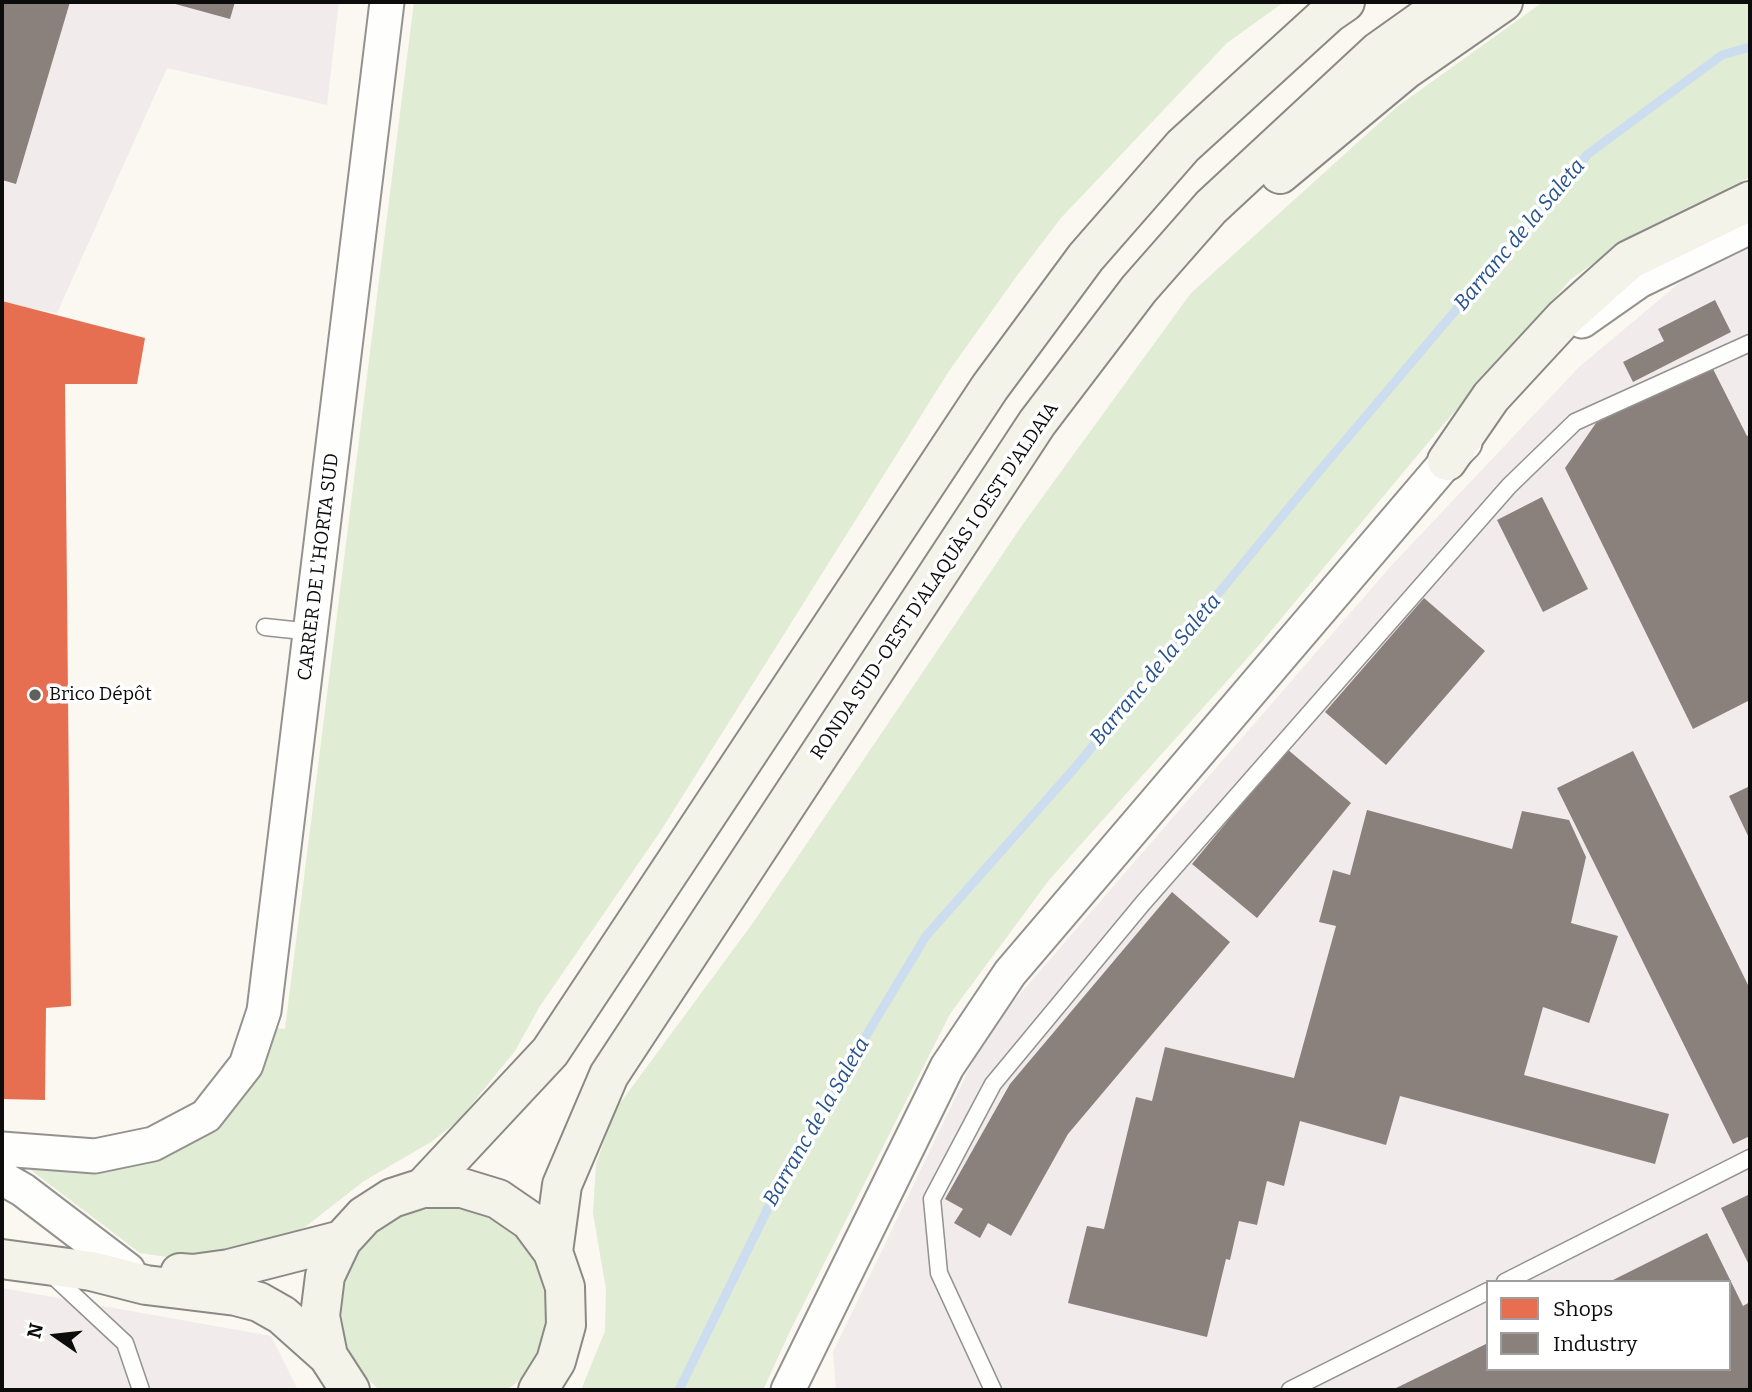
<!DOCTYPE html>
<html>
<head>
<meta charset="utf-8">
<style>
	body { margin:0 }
	#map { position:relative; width:1752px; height:1392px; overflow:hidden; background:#faf8f0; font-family:Bitter,serif }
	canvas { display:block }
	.frame { position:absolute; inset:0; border:4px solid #0c0c0c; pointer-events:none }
	.legend { position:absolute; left:1486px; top:1280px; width:245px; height:91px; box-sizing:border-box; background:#fff; border:2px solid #9e9e9e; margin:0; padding:9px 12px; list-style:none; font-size:21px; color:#0c0c0c }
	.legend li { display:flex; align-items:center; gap:14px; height:35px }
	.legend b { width:35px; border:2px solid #9e9e9e }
	.north { position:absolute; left:21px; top:1301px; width:70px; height:70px; -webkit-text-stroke:5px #fff; paint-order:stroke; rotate:284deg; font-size:19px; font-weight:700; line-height:28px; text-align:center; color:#0c0c0c }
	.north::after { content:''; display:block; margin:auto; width:24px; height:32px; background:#0c0c0c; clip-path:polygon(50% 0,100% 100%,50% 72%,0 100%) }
</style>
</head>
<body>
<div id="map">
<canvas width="1752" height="1392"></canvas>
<div class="frame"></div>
<ul class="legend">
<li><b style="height:19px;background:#e76f51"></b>Shops</li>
<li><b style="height:19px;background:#8a817c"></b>Industry</li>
</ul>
<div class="north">N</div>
</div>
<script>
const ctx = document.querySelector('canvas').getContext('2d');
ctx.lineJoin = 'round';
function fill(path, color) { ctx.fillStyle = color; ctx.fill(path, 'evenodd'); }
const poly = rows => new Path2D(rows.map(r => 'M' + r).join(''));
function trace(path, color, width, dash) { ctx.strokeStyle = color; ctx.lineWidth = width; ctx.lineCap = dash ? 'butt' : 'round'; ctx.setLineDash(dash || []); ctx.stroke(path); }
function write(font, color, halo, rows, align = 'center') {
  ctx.font = font + ' Bitter,serif'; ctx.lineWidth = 7; ctx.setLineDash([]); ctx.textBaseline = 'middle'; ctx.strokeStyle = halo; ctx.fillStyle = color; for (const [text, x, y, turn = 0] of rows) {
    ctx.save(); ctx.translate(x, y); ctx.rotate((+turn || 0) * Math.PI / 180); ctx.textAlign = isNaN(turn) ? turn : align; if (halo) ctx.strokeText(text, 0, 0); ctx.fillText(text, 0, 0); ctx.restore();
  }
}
const industrial = poly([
	[2,2,339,2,327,105,167,68,57,313,2,303],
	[1750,246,1750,1390,836,1390,833,1352,987,1032,1391,566,1579,367,1683,280],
	[1488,1282,1729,1282,1729,1369,1488,1369],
	[2,1288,271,1336,298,1390,2,1390]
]);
const green = poly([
	[414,2,1284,2,1227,43,1061,218,1016,277,949,371,660,832,540,1006,515,1051,459,1120,431,1142,364,1181,305,1227,263,1247,217,1256,167,1257,140,1253,15,1158,83,1167,256,1073,276,1028,285,1029],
	[1543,2,1750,2,1750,177,1640,231,1571,279,1442,426,1260,644,1049,880,950,1014,791,1329,763,1390,581,1390,605,1331,606,1289,593,1213,596,1164,615,1110,755,920,1023,524,1191,293,1398,106],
	[433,1208,464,1209,493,1220,517,1238,535,1263,545,1292,546,1323,538,1353,521,1379,507,1390,379,1390,360,1371,346,1344,341,1313,345,1283,357,1255,377,1231,404,1215]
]);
const shops = poly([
	[2,301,145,338,137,384,65,384,71,1006,46,1008,45,1100,2,1099]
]);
const industry = poly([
	[2,2,70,2,16,184,2,180],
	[168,2,235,2,230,19],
	[1715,300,1731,332,1633,382,1623,362,1664,341,1658,329],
	[1711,365,1747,436,1750,435,1750,700,1693,729,1565,468,1596,423],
	[1542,497,1588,589,1543,612,1497,520],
	[1424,598,1485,651,1386,765,1325,712],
	[1287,749,1351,803,1257,918,1192,864],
	[1633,751,1750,989,1750,1136,1733,1144,1557,788],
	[1750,786,1750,840,1729,796],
	[1367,810,1512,849,1522,811,1569,820,1586,857,1571,923,1618,936,1589,1023,1543,1007,1524,1075,1669,1114,1655,1164,1400,1096,1386,1145,1300,1121,1284,1186,1267,1181,1257,1225,1239,1221,1230,1260,1226,1259,1207,1337,1068,1303,1087,1226,1104,1229,1136,1097,1152,1101,1165,1047,1294,1078,1336,926,1319,922,1333,870,1350,875],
	[1172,892,1230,942,1068,1134,1011,1236,988,1223,980,1238,954,1223,963,1209,945,1199,1010,1084],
	[1750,1194,1750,1267,1721,1208],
	[1707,1233,1743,1306,1750,1302,1750,1390,1392,1390,1488,1343,1488,1369,1729,1369,1729,1282,1609,1282]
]);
const stream = poly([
	[679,1390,792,1159,926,936,1073,770,1311,481,1588,154,1722,55,1750,47]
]);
const lane = poly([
	[265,627,312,632],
	[51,1274,125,1343,141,1390],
	[1505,1282,1750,1158],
	[993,1390,939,1273,932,1199,993,1084,1143,903,1509,486,1575,422,1750,343],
	[1290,1390,1488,1291]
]);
const street = poly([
	[1582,321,1639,281,1750,227],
	[2,1149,95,1156,153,1144,206,1116,246,1065,264,1011,387,2],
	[2,1178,23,1190,128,1270],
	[788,1390,947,1067,1010,973,1447,461,1465,443]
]);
const secondary = poly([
	[1280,174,1405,70,1503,2],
	[1447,461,1491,397,1564,318,1629,260,1750,201],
	[423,1188,550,1052,990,387,1086,257,1183,146,1329,13,1345,2],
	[553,1252,562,1185,609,1075,1037,423,1139,289,1211,207,1379,51,1448,2],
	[2,1259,91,1271,146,1285,236,1296,259,1302,282,1315,328,1356],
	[180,1273,193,1274,229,1269,342,1240],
	[350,1390,328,1356,320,1316,325,1276,342,1240,364,1216,392,1198,423,1188,462,1188,498,1199,530,1221,553,1252,565,1287,566,1325,556,1361,538,1390]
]);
const markers = [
	[35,695,7,"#5f5f5c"]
];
const streetNames = [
	["CARRER DE L'HORTA SUD",319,567,-83],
	["RONDA SUD-OEST D'ALAQUÀS I OEST D'ALDAIA",935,581,-56]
];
const poiNames = [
	["Brico Dépôt",49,695]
];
const waterNames = [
	["Barranc de la Saleta",1520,235,-50],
	["Barranc de la Saleta",1156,670,-50],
	["Barranc de la Saleta",817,1122,-60]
];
fill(industrial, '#f1ebec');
fill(green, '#e0ecd3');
fill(shops, '#e76f51');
fill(industry, '#8a817c');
trace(stream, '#ccddef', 9);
trace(lane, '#93928f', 19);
trace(street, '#93928f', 37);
trace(secondary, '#8a8985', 42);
trace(lane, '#fefefd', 16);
trace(street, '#fefefd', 33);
trace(secondary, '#f3f3e9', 38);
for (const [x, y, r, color] of markers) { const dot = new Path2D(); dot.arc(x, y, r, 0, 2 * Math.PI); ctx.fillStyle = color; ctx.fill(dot); trace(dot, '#fff', 2.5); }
write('19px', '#0c0c0c', '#fff', streetNames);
write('19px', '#0c0c0c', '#fff', poiNames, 'left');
write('italic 21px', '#26528d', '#fff', waterNames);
</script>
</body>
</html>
